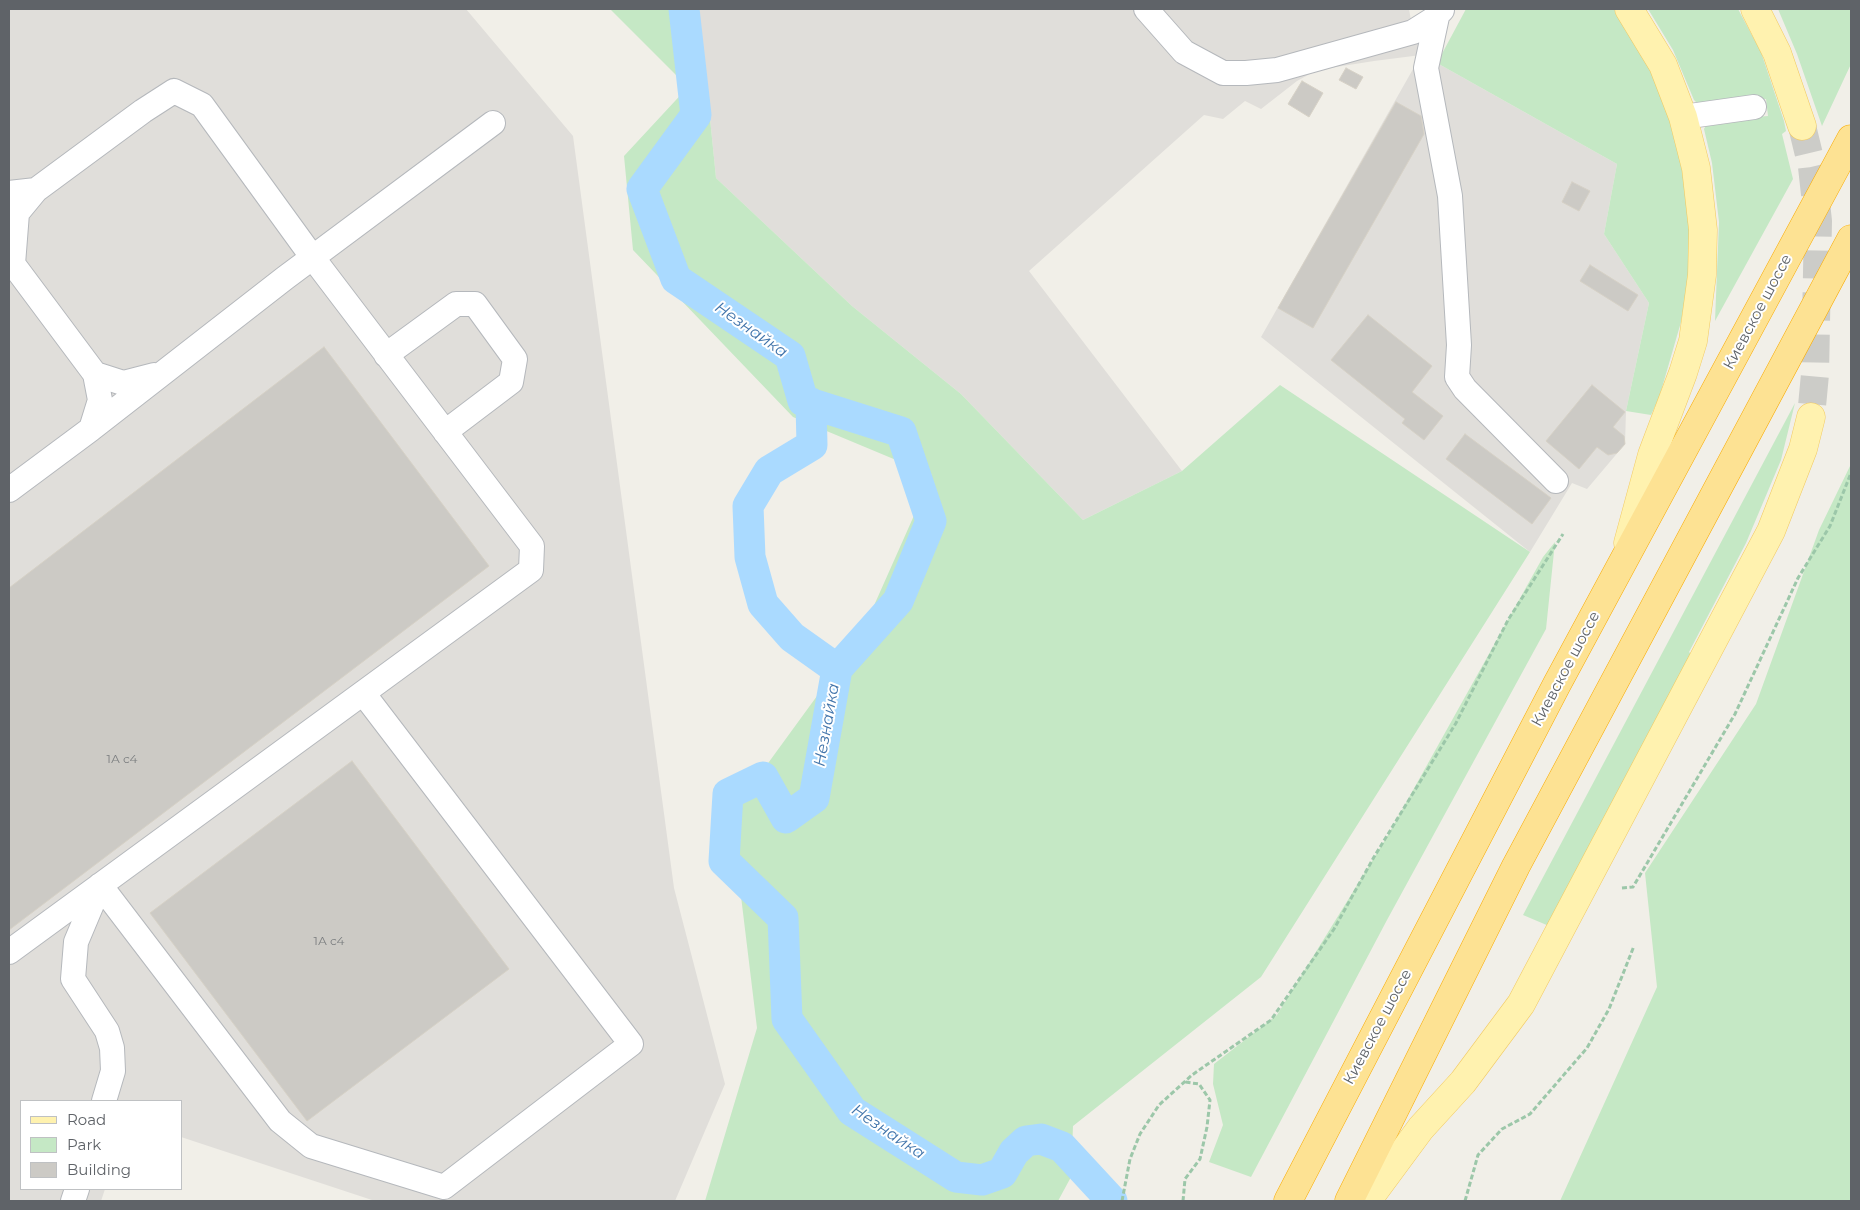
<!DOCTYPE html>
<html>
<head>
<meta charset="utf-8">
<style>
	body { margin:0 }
	#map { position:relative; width:1860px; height:1210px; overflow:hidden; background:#f1efe8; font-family:Montserrat,sans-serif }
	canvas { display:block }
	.frame { position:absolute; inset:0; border:10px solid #5f6368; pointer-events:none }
	.legend { position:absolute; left:20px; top:1100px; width:162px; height:90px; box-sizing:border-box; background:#fff; border:1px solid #bfc1c3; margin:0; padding:6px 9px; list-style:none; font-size:15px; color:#5f6368 }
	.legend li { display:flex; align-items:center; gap:10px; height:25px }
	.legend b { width:25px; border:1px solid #bfc1c3 }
</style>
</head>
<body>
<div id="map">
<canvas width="1860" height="1210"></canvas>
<div class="frame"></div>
<ul class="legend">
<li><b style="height:6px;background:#fff2af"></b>Road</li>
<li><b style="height:14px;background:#c5e8c5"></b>Park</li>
<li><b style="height:14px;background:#cccac5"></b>Building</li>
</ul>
</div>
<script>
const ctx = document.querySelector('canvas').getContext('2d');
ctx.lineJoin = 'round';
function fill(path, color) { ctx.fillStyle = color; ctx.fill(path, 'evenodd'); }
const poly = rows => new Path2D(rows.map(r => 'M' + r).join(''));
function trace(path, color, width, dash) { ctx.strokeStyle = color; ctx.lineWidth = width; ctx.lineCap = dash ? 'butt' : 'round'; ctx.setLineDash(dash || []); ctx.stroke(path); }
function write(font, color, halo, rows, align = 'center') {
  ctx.font = font + ' Montserrat,sans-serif'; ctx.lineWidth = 4; ctx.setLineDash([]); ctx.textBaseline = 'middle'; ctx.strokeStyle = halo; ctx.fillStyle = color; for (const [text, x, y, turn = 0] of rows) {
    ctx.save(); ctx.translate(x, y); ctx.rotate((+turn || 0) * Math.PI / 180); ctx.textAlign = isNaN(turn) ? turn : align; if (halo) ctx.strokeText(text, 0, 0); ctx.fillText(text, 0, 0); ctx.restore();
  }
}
const industrial = poly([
	[9,9,466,9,573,136,674,888,725,1084,675,1201,375,1201,181,1137,181,1101,21,1101,21,1189,105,1189,101,1201,9,1201],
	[699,9,1409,9,1413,32,1421,54,1617,164,1604,234,1649,303,1626,411,1625,444,1587,489,1572,483,1530,552,1261,337,1421,55,1374,61,1317,70,1297,81,1261,109,1245,101,1223,119,1204,115,1029,271,1182,471,1083,520,961,394,852,306,716,178]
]);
const green = poly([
	[610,9,699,9,716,178,852,306,961,394,1083,520,1182,471,1280,385,1530,552,1261,977,1073,1126,1071,1177,1058,1201,705,1201,757,1028,731,814,860,637,932,475,793,417,633,250,624,156,688,87],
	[1466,9,1614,9,1644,55,1670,113,1687,182,1690,231,1689,278,1681,322,1659,398,1651,415,1626,411,1649,303,1604,234,1617,164,1437,63],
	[1648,9,1738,9,1761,52,1784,121,1786,131,1782,134,1793,179,1715,321,1719,222,1712,163,1704,129,1706,125,1716,120,1768,116,1766,99,1705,105,1698,104,1694,100,1673,50],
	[1778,9,1851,9,1851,64,1822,126,1797,54],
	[1795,403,1781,460,1746,543,1689,652,1692,655,1549,926,1523,915],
	[1851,464,1851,1201,1560,1201,1657,987,1645,873,1756,704,1819,530],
	[1555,542,1546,629,1387,920,1251,1177,1209,1162,1223,1125,1213,1084,1214,1064,1277,1015,1388,835,1543,557]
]);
const river = poly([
	[684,9,696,115,642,189,676,279,790,356,803,401,901,432,931,521,898,601,837,669,814,798,786,818,763,777,728,794,724,861,783,918,787,1019,852,1111,956,1177,982,1180,1002,1173,1014,1152,1026,1141,1041,1139,1062,1147,1112,1201],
	[811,403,812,445,769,471,748,506,750,557,763,604,792,637,837,669]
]);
const building = poly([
	[1346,68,1363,77,1356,89,1339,80,1346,68],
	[1302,81,1323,93,1309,117,1288,104,1302,81],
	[1396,102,1421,116,1424,134,1313,328,1278,308,1396,102],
	[1572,182,1590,191,1579,211,1562,202,1572,182],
	[1590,265,1638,295,1628,311,1580,281,1590,265],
	[1368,315,1432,366,1412,392,1443,416,1424,440,1402,423,1405,419,1331,360,1368,315],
	[324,347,489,566,9,930,9,588,324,347],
	[1592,385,1625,412,1613,427,1624,436,1625,444,1617,453,1608,455,1597,447,1579,469,1546,441,1592,385],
	[1465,434,1551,498,1532,524,1446,459,1465,434],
	[352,761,509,969,307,1121,150,913,352,761]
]);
const majorTunnel = poly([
	[1802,126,1812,167,1818,221,1815,374,1811,417]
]);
const path = poly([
	[1622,888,1633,887,1735,714,1798,578,1830,526,1851,473],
	[1122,1201,1130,1159,1140,1134,1159,1105,1192,1075,1271,1020,1334,929,1374,857,1456,723,1508,620,1563,534],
	[1183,1201,1185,1179,1200,1159,1207,1127,1210,1100,1199,1084,1185,1082],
	[1465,1201,1478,1155,1502,1129,1530,1114,1587,1048,1609,1009,1634,946]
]);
const minor = poly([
	[1146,9,1184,52,1223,73,1246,73,1277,70,1413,32,1432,20,1442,10],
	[1437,17,1426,68,1450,196,1459,345,1457,377,1465,389,1556,481],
	[1683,117,1754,107],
	[9,193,36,190,143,111,174,91,202,105,313,258,532,546,531,570,9,952],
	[9,262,13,264,95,374,100,400,91,429,9,490],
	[13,264,17,213,36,190],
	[386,355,456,304,475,304,515,359,511,382,445,432],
	[95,374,123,383,154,375],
	[91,429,285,278,493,123],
	[100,885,280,1121,311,1146,444,1187,631,1044,363,693],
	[100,885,76,942,73,979,107,1031,112,1048,113,1071,104,1101],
	[73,1201,77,1189]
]);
const major = poly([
	[1755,9,1777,53,1802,126],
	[1628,543,1652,455,1683,373,1693,341,1702,275,1703,230,1696,168,1683,117,1663,65,1629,9],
	[1367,1201,1421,1128,1463,1082,1521,1004,1771,531,1803,449,1811,417]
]);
const highway = poly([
	[1288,1201,1557,684,1851,139],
	[1349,1201,1516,866,1851,239]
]);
const numberNames = [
	["1А с4",122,759],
	["1А с4",329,941]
];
const streetNames = [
	["Киевское шоссе",1758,312,-62],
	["Киевское шоссе",1566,669,-62],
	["Киевское шоссе",1378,1027,-62]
];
const waterNames = [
	["Незнайка",751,330,35],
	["Незнайка",827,725,-80],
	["Незнайка",888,1132,34]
];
fill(industrial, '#e0deda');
fill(green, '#c5e8c5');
trace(river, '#aadaff', 31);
fill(building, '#cccac5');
trace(building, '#d6d1c6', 1);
trace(majorTunnel, '#ccccc8', 28, [28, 14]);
trace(minor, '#b5b8bc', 26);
trace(major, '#f2c960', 29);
trace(highway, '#f9ab00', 29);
trace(path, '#9cc7a9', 3, [5, 2.5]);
trace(minor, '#fff', 24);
trace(major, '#fff2af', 28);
trace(highway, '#fde293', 28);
write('12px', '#7a7d7f', null, numberNames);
write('15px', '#5f6368', '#fff', streetNames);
write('italic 16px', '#4174aa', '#fff', waterNames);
</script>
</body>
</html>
